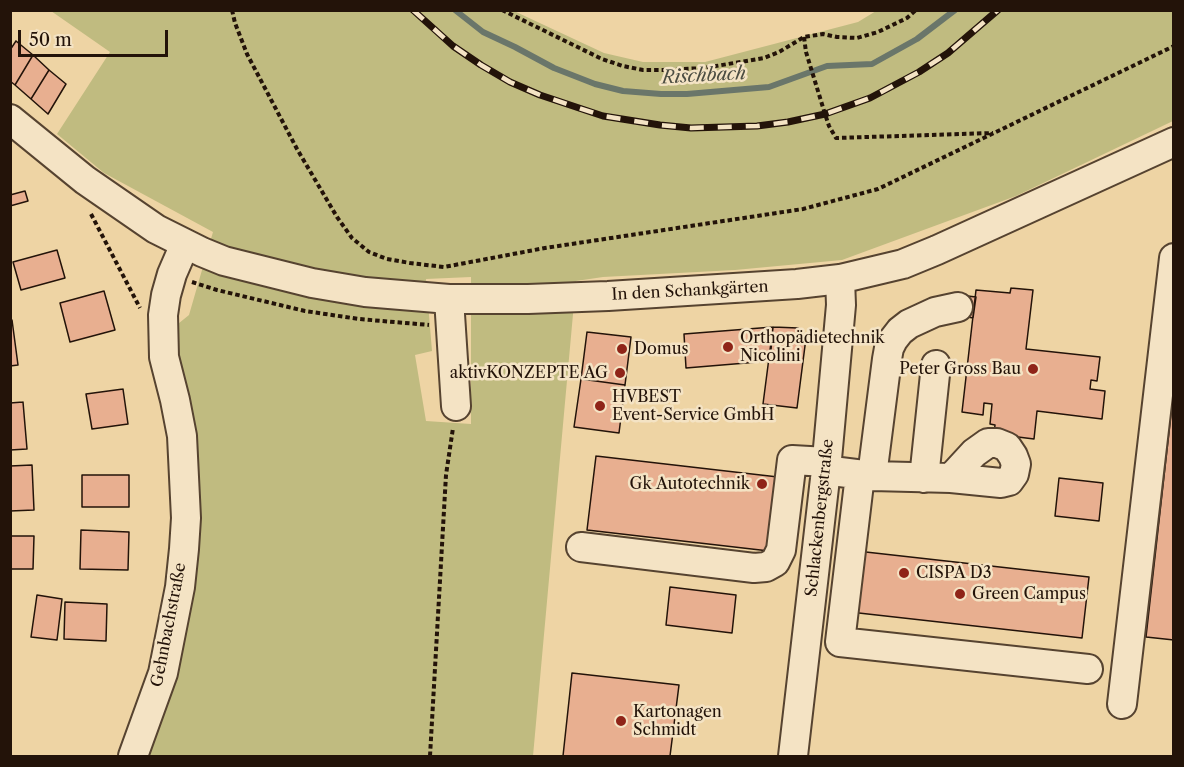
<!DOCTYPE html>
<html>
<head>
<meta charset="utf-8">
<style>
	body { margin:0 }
	#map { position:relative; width:1184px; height:767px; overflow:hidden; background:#eed4a4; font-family:"Libre Caslon Text",serif }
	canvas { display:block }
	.frame { position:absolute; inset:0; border:12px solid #231309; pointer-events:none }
	.scale { position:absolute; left:18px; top:30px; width:150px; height:27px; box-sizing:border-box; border:3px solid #231309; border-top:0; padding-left:8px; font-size:18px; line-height:21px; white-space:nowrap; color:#231309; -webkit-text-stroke:4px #f4e3c4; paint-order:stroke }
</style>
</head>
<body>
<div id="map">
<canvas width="1184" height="767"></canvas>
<div class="frame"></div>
<div class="scale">50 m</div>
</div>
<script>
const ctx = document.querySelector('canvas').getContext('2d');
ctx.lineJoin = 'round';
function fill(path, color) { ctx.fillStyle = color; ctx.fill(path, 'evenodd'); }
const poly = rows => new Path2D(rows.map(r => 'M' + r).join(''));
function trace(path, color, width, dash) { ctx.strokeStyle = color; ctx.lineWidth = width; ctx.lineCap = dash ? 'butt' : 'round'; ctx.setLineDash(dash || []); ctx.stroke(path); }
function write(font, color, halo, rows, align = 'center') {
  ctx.font = font + ' "Libre Caslon Text",serif'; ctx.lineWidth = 5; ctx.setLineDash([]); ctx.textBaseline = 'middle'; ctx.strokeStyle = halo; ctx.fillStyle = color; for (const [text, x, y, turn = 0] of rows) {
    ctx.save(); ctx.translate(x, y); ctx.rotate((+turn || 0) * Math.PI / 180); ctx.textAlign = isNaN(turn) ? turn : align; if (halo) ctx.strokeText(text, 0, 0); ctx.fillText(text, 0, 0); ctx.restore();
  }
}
const green = poly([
	[51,11,514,11,604,53,643,62,705,62,858,22,876,11,1173,11,1173,121,1016,196,842,260,735,270,603,277,576,281,533,756,137,756,184,585,168,332,189,315,213,232,104,173,57,134,110,52],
	[471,277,471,424,426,421,415,355,432,351,426,279]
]);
const stream = poly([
	[455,10,483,32,515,47,554,68,595,84,623,91,661,94,687,94,769,87,827,66,872,64,917,39,955,10]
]);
const building = poly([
	[16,41,33,55,15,85,10,81,10,50,16,41],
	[33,55,49,70,31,99,15,85,33,55],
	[49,70,66,84,48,114,31,99,49,70],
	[25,191,28,201,10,206,10,195,25,191],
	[57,250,65,278,21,290,13,262,57,250],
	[1011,288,1033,290,1026,349,1100,357,1097,381,1091,380,1090,389,1105,391,1102,419,1037,411,1034,439,994,434,995,425,990,424,992,404,984,403,983,415,962,412,976,290,1010,293,1011,288],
	[104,291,115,330,70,342,60,303,104,291],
	[959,295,976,297,973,318,957,315,959,295],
	[10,320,12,320,18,365,10,366,10,320],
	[773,327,798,328,806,338,797,408,763,404,773,327],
	[773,327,770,361,686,368,684,334,773,327],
	[587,332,631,337,625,385,581,379,587,332],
	[581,379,625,385,619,433,574,427,581,379],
	[1174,387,1174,640,1146,637,1174,387],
	[123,389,128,424,92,429,86,394,123,389],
	[23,402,27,449,10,450,10,403,23,402],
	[596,456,778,477,769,551,587,530,596,456],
	[32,465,34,510,10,511,10,466,32,465],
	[82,475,129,475,129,507,82,507,82,475],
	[1059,478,1103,483,1099,521,1055,516,1059,478],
	[81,530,129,532,128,570,80,569,81,530],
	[10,536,34,536,33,569,10,569,10,536],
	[839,549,1089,577,1082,638,832,610,839,549],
	[670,587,736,595,732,633,666,625,670,587],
	[37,595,62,599,57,640,31,637,37,595],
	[65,602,107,604,106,641,64,639,65,602],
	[572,673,679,685,670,756,563,756,572,673]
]);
const path = poly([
	[232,10,235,23,247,54,297,149,337,217,352,238,369,252,387,259,410,263,444,267,545,248,803,209,878,189,1174,46],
	[502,10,602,59,623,66,643,70,663,70,704,68,764,58,779,52,804,37,823,34,837,37,857,38,878,32,907,18,916,10],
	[804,37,806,52,825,114,829,126,836,138,993,133],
	[91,214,140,308],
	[192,282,217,290,305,311,359,319,429,325],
	[430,756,446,475,453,428]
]);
const minor = poly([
	[10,119,85,180,156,229,202,252,224,261,312,283,365,292,449,299,528,299,608,296,797,284,840,279,903,264,937,250,1174,142],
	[449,299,456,406],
	[840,472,872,476,951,478,1001,483,1009,481,1014,474,1016,464,1013,456,1007,447,997,443,988,443,974,453,951,478],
	[860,475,840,642,1088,669],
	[872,476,887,359,889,348,893,340,900,331,909,324,935,312,958,307],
	[924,478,936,365],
	[581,547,754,568,766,567,775,562,781,550,792,460,827,462],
	[1122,704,1174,258],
	[133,756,163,673,180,587,184,549,186,518,182,436,175,400,164,357,163,315,166,295,172,274,185,244],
	[793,756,826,470,841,305,840,279]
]);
const rail = poly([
	[413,10,453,46,481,65,510,82,540,95,603,116,660,125,691,128,757,126,788,122,825,114,870,98,919,72,948,53,998,10]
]);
const markers = [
	[728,347,6,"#8f2418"],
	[622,349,6,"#8f2418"],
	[1033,369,6,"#8f2418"],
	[620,373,6,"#8f2418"],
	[600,406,6,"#8f2418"],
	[762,484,6,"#8f2418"],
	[904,573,6,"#8f2418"],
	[960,594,6,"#8f2418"],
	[621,721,6,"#8f2418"]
];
const streetNames = [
	["In den Schankgärten",690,291,-3],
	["Schlackenbergstraße",820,518,-84],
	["Gehnbachstraße",169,625,-79]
];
const poiNames = [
	["Orthopädietechnik",740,338],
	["Nicolini",740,356],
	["Domus",634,349],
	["Peter Gross Bau",1021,369,"right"],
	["aktivKONZEPTE AG",608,373,"right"],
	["HVBEST",612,397],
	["Event-Service GmbH",612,415],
	["Gk Autotechnik",750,484,"right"],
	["CISPA D3",916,573],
	["Green Campus",972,594],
	["Kartonagen",633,712],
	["Schmidt",633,730]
];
const waterNames = [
	["Rischbach",704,76,-3]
];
fill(green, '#c0bb80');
trace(stream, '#6a766a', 6);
fill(building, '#e8af90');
trace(building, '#231309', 1.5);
trace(minor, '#564330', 32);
trace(path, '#231309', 4, [4.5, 3]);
trace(minor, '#f4e3c4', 28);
trace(rail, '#231309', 7);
trace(rail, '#f4e3c4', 4.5, [14]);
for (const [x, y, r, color] of markers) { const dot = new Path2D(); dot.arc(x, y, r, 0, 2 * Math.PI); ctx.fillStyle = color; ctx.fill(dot); trace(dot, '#f4e3c4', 2); }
write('16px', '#231309', '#f4e3c4', streetNames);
write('16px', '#231309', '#f4e3c4', poiNames, 'left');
write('italic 18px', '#4c4d42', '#f4e3c4', waterNames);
</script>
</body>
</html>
